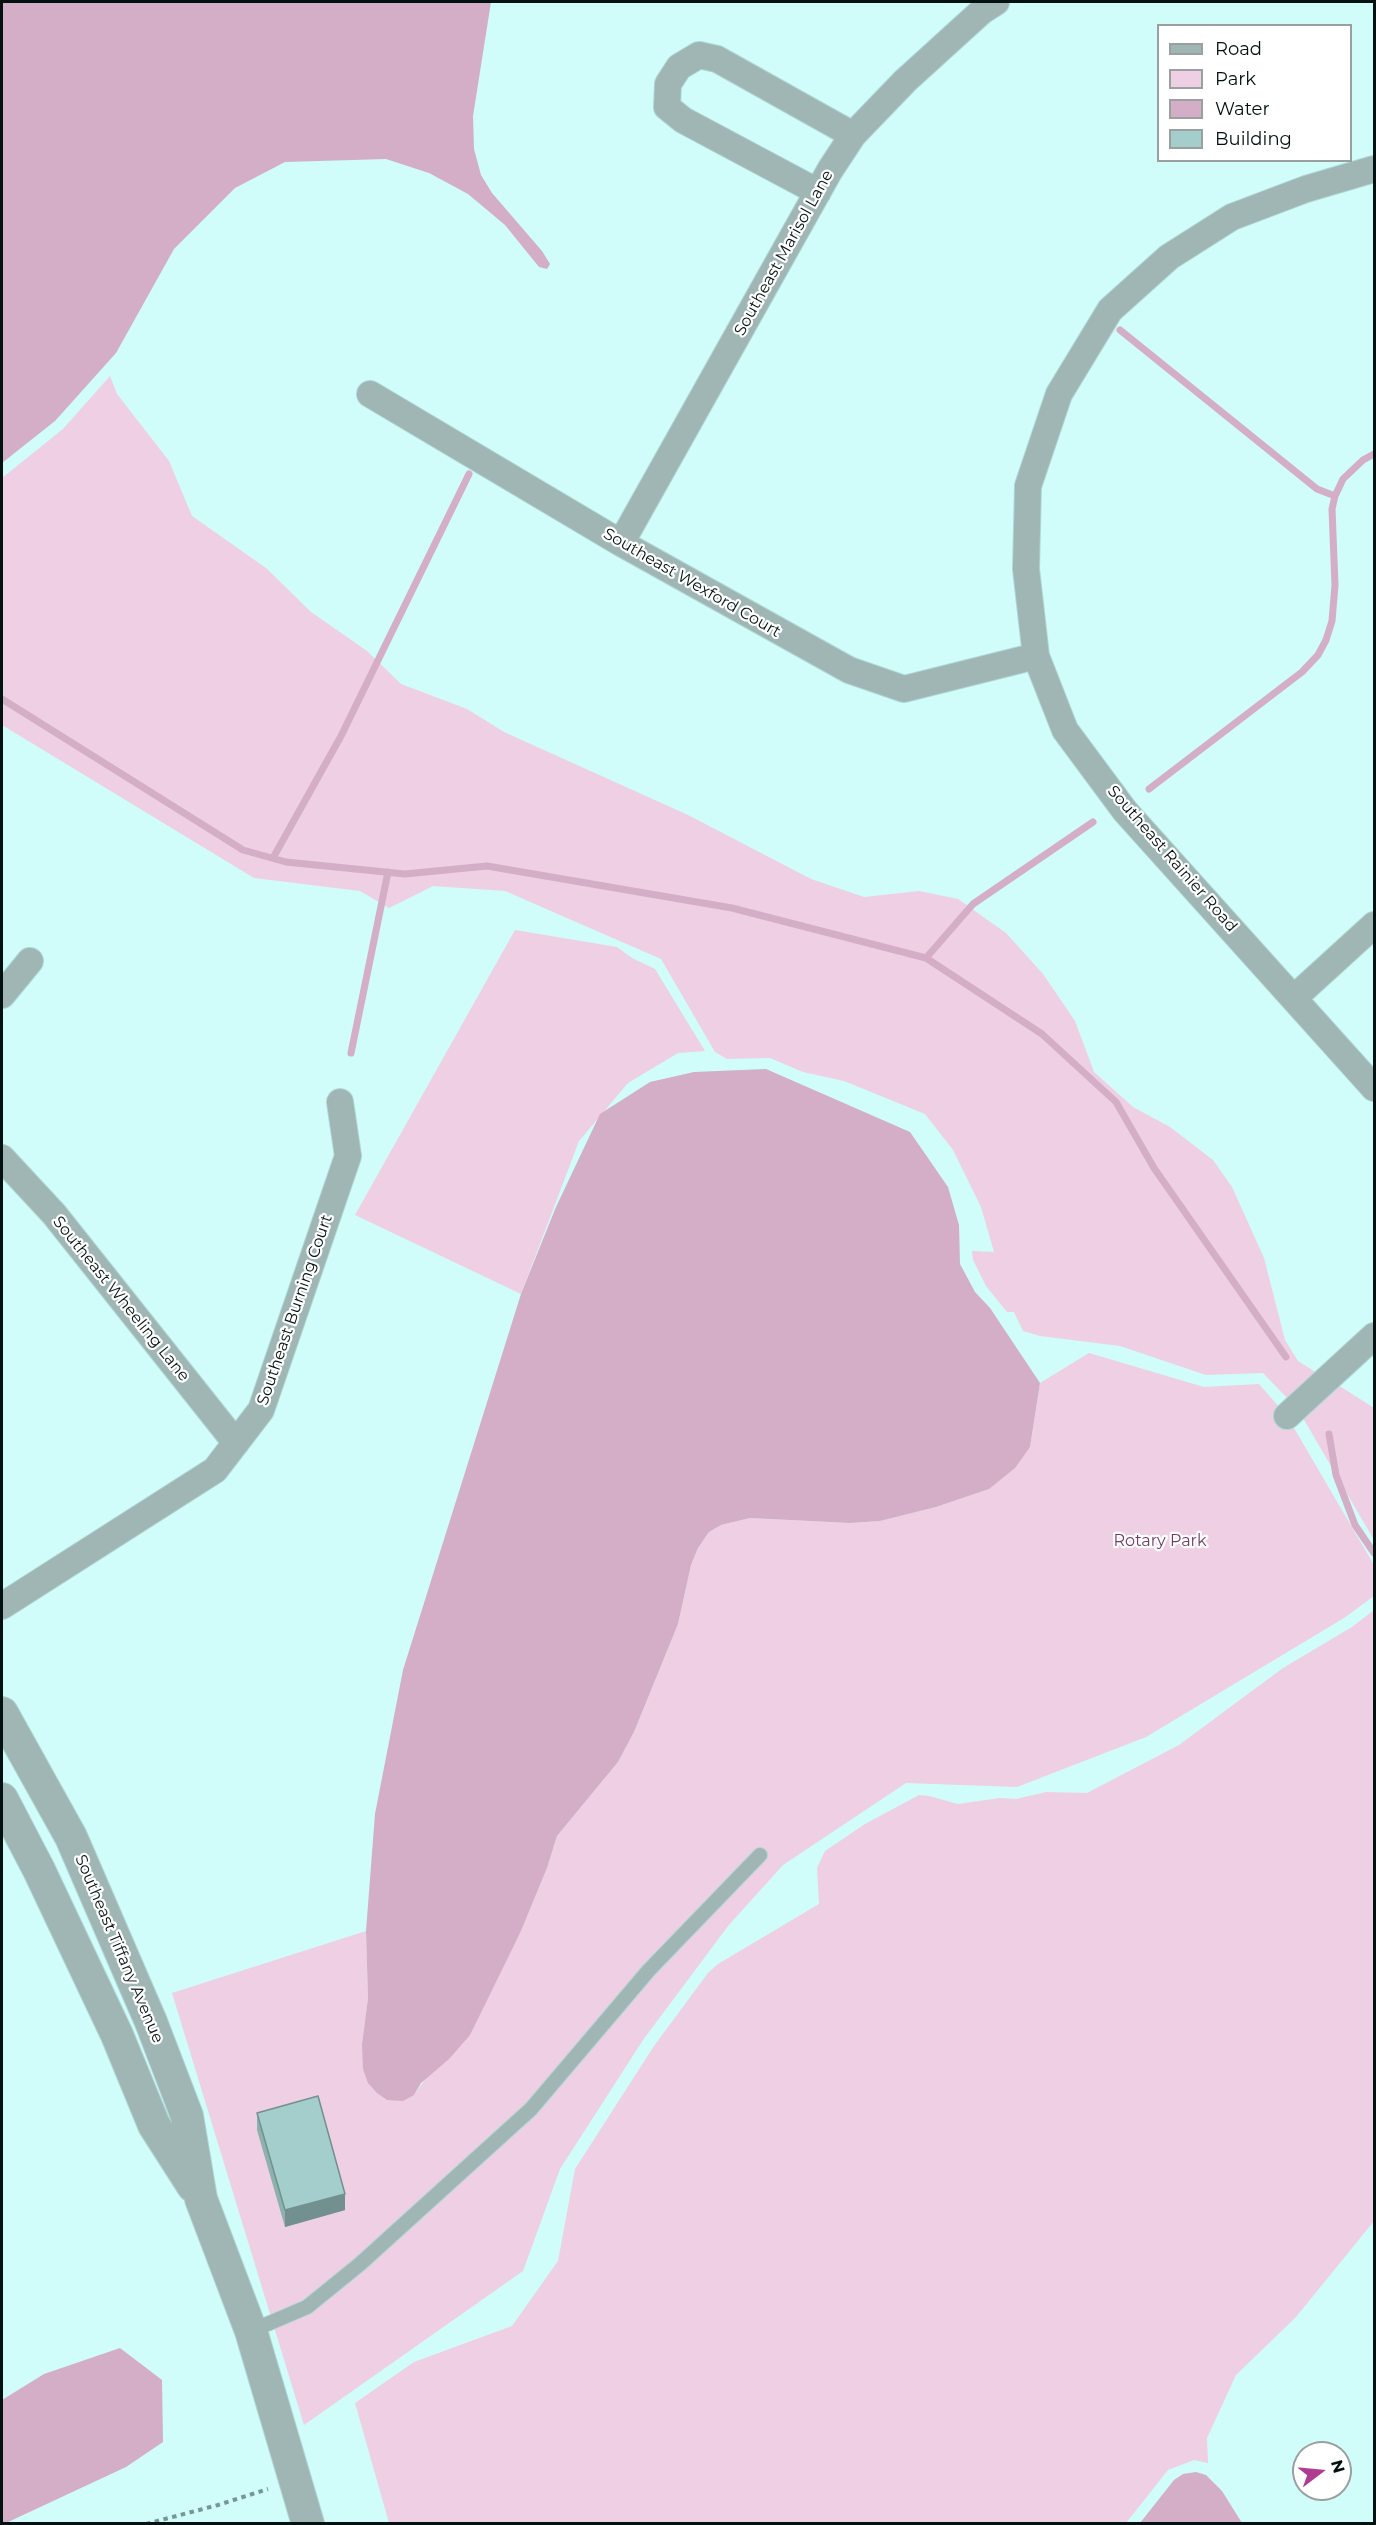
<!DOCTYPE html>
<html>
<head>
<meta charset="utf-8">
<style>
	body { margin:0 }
	#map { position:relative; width:1376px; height:2525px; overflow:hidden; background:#d0fcfa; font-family:Montserrat,sans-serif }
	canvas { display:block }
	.frame { position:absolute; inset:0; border:3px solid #031110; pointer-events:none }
	.legend { position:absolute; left:1157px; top:24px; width:195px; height:138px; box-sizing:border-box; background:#fff; border:2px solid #9aa09f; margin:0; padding:8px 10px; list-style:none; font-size:18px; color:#031110 }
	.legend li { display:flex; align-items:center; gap:12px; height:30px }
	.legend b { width:30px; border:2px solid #9aa09f }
	.north { position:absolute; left:1292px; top:2441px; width:60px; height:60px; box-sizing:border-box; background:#fff; border:2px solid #9aa09f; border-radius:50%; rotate:74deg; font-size:16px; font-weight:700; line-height:24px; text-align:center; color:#031110 }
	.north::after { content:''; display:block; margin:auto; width:21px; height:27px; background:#b03b92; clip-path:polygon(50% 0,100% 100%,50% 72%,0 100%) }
</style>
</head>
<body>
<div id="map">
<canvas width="1376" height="2525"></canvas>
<div class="frame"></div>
<ul class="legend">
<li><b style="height:8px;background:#9fb6b5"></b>Road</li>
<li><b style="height:16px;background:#efcfe3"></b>Park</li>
<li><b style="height:16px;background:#d4adc6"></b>Water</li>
<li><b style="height:16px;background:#a3cecc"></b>Building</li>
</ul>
<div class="north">N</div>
</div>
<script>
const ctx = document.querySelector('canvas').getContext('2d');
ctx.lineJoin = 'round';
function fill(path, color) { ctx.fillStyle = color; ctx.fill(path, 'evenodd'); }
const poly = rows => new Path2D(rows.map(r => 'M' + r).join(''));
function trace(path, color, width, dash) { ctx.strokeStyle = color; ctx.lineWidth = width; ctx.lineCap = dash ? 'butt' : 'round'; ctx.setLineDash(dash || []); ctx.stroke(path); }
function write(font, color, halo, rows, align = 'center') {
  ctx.font = font + ' Montserrat,sans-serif'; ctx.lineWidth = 4.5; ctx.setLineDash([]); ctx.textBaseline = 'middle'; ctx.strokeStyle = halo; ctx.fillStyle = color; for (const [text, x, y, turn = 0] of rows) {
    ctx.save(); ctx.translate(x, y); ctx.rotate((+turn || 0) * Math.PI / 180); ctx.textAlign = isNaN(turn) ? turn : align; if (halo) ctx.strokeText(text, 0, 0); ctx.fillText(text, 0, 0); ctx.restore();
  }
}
const green = poly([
	[110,376,117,394,169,461,192,516,266,568,311,612,367,651,401,684,467,709,504,732,688,815,811,879,864,897,919,891,958,899,1006,933,1043,974,1075,1021,1094,1072,1133,1107,1170,1127,1213,1160,1232,1187,1264,1258,1285,1340,1298,1361,1317,1373,1288,1399,1263,1373,1206,1375,1120,1346,1040,1336,1023,1331,1014,1312,1007,1312,986,1286,973,1260,972,1251,994,1252,981,1207,953,1150,925,1114,844,1081,803,1072,770,1058,727,1059,715,1052,661,959,505,891,433,886,389,908,360,891,254,878,2,725,2,478,63,429],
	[515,930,617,947,632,958,655,969,705,1051,678,1053,628,1083,579,1141,521,1294,355,1215],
	[1089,1353,1204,1387,1259,1384,1287,1416,1374,1565,1374,1596,1344,1618,1146,1737,1017,1787,906,1783,783,1865,728,1926,643,2040,560,2169,523,2271,304,2425,172,1993,366,1931,368,1998,362,2044,414,2095,495,1980,521,1931,547,1868,557,1836,618,1762,634,1732,678,1624,691,1565,698,1548,709,1532,721,1525,750,1518,850,1523,880,1521,936,1507,989,1489,1030,1447,1040,1383],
	[1338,1385,1374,1408,1374,1540,1303,1418],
	[1374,1610,1374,2221,1296,2317,1236,2375,1207,2438,1208,2463,1194,2460,1168,2470,1126,2523,389,2523,355,2403,414,2362,512,2326,558,2261,575,2169,654,2046,708,1973,718,1964,819,1904,817,1868,825,1851,865,1824,919,1795,929,1796,958,1804,1000,1798,1016,1799,1046,1792,1087,1793,1179,1745,1283,1668,1352,1627]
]);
const water = poly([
	[2,2,491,2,473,116,474,149,481,175,492,193,542,251,550,264,547,269,539,267,505,225,468,194,429,173,386,159,285,162,235,188,174,249,116,353,55,421,2,463],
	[766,1069,910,1132,948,1187,959,1225,960,1264,975,1292,990,1308,1040,1383,1030,1447,1015,1468,989,1489,936,1507,880,1521,850,1523,750,1518,721,1525,709,1532,698,1548,691,1565,678,1624,634,1732,618,1762,557,1836,547,1868,521,1931,470,2035,449,2059,421,2083,414,2095,403,2101,387,2100,377,2093,368,2083,363,2069,362,2044,368,1998,366,1931,375,1814,403,1670,521,1294,556,1207,600,1114,650,1082,694,1072],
	[120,2348,162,2380,163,2442,126,2467,6,2523,2,2523,2,2400,44,2374],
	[1196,2472,1206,2475,1222,2491,1242,2523,1140,2523,1174,2480,1183,2474]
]);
const stream = poly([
	[1120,330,1317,489,1335,496],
	[2,699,243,850,286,862,405,874,487,866,732,908,926,958,1042,1034,1116,1102,1154,1168,1286,1357],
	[1149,789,1302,672,1318,655,1326,640,1332,621,1335,585,1332,509,1335,496,1343,479,1363,460,1374,454],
	[273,858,341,736,469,474],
	[926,958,973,904,1093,822],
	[351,1053,388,872],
	[1329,1434,1336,1475,1355,1525,1374,1553]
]);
const path = poly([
	[146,2524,218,2505,268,2489]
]);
const service = poly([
	[251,2331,307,2307,360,2264,531,2109,649,1970,760,1855]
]);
const minor = poly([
	[1374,169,1306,189,1232,217,1169,257,1110,310,1059,394,1028,486,1026,569,1036,656,1065,730,1125,811,1374,1088],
	[818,192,683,120,667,107,668,84,679,67,699,55,717,59,853,135],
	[370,394,621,543,849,670,904,689,1036,656],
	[621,543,830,170,853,135,905,81,982,11,996,2],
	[2,995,30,961],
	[1295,997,1374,925],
	[2,1158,54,1214,236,1443],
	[1287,1416,1374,1336],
	[2,1606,215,1470,261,1410,348,1156,340,1102]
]);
const tertiary = poly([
	[2,1713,71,1837,151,2022,187,2116,201,2199,251,2331,308,2524],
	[2,1799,39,1870,117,2035,154,2125,193,2186]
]);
const wall = poly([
	[257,2113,345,2210,285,2227,257,2130]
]);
const shadedWall = poly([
	[345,2194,345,2210,285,2227,285,2210]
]);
const building = poly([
	[318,2096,345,2194,285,2210,257,2113,318,2096]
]);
const streetNames = [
	["Southeast Marisol Lane",784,253,-61],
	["Southeast Wexford Court",692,583,30],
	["Southeast Rainier Road",1172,859,49],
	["Southeast Wheeling Lane",121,1299,51],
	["Southeast Burning Court",295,1310,-71],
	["Southeast Tiffany Avenue",119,1949,67]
];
const parkNames = [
	["Rotary Park",1160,1541]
];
fill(green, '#efcfe3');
fill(water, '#d4adc6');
trace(stream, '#d4adc6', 7);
trace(service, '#afd6d5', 16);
trace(minor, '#afd6d5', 28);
trace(tertiary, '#afd6d5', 34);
trace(path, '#779694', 4, [4.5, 4.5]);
trace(service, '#9fb6b5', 14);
trace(minor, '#9fb6b5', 26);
trace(tertiary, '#9fb6b5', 32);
fill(wall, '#8cb1af');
fill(shadedWall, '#72908f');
fill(building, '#a3cecc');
trace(building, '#72908f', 1.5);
write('16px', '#031110', '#fff', streetNames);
write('16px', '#703d61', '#fff', parkNames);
</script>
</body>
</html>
